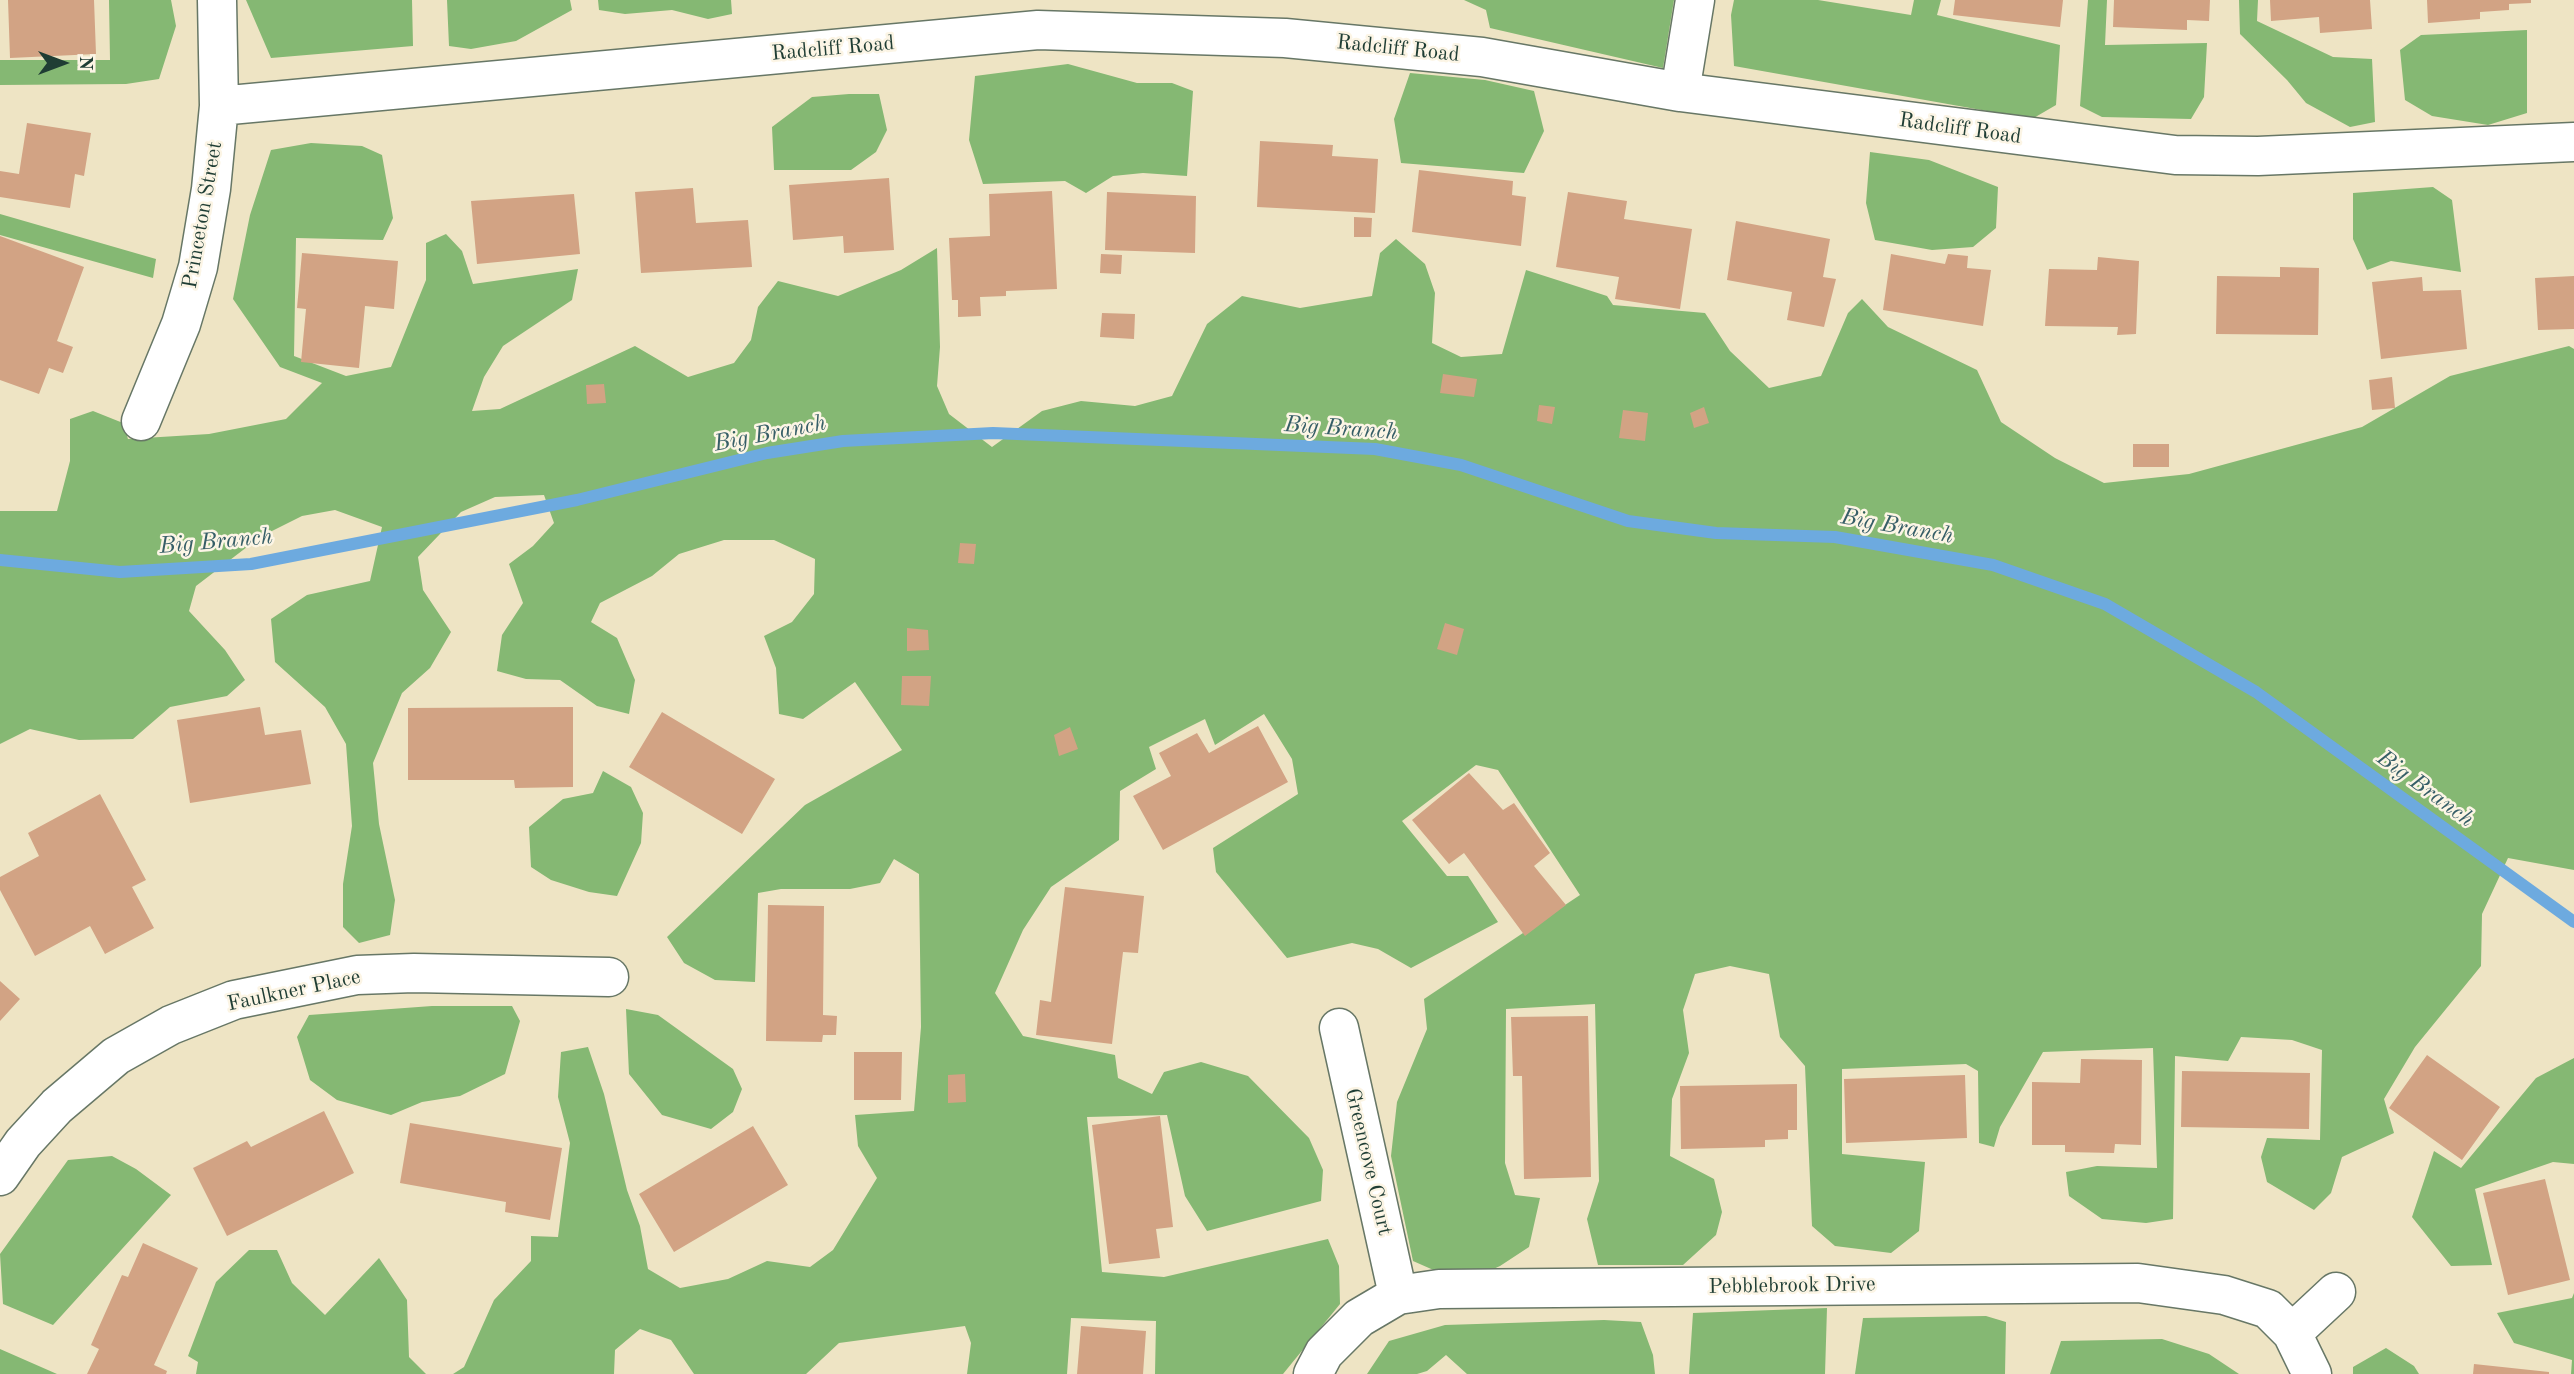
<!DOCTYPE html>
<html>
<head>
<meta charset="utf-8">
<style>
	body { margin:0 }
	#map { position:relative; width:2574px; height:1374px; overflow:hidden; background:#eee4c4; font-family:"Old Standard TT",serif }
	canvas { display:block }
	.north { position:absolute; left:28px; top:28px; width:70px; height:70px; -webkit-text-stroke:5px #fcf5e5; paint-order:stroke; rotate:90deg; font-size:19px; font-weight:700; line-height:28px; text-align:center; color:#1f3d34 }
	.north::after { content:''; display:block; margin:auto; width:24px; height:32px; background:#1f3d34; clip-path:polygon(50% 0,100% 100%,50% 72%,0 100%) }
</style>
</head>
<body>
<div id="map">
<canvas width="2574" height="1374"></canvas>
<div class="north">N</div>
</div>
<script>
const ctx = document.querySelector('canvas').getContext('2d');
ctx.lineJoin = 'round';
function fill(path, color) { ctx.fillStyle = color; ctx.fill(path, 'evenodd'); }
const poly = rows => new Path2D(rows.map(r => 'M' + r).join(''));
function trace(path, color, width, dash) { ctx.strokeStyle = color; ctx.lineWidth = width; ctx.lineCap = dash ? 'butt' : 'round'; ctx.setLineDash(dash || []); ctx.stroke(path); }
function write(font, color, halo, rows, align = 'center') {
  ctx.font = font + ' "Old Standard TT",serif'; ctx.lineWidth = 5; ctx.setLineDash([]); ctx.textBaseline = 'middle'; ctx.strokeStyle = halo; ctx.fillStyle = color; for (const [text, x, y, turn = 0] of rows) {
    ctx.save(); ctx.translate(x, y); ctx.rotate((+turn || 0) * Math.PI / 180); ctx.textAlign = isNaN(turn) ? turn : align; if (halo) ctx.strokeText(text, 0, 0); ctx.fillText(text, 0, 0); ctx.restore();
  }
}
const forest = poly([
	[109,0,171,0,176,26,159,79,126,84,0,85,0,60,110,60],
	[246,0,412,0,413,46,271,58],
	[447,0,570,0,572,10,516,41,471,49,449,46],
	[598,0,731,0,732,14,708,19,672,10,625,14,599,10],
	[1464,0,1674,0,1663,68,1490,28,1486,10],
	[1734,0,1818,0,1911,15,1914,0,1941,0,1937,15,2060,45,2056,105,2032,119,1734,66,1731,15],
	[2088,0,2107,0,2105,45,2207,43,2204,97,2191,119,2102,117,2080,106],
	[2239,0,2258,0,2257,21,2333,57,2372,59,2375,122,2350,127,2306,103,2287,80,2240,34],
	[2527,30,2527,113,2488,125,2432,116,2405,100,2400,50,2421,35],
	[1068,64,1137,83,1172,83,1193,91,1187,176,1143,173,1113,176,1086,193,1065,181,983,184,969,140,975,76],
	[1410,73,1485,80,1534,91,1544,131,1524,173,1401,163,1394,119],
	[849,94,879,94,887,130,876,152,851,170,774,170,772,127,812,97],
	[311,143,362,146,382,155,393,218,383,240,296,238,294,356,346,376,391,367,426,280,426,243,446,234,462,251,473,284,578,269,572,300,503,346,484,377,472,411,500,409,635,346,688,377,734,363,751,340,758,307,778,281,838,296,901,270,937,248,940,347,937,386,949,414,992,447,1042,411,1081,401,1135,406,1172,396,1207,324,1242,296,1300,308,1372,296,1380,253,1396,239,1425,264,1435,293,1432,343,1461,357,1502,354,1526,270,1607,296,1613,305,1705,313,1730,351,1769,388,1821,376,1848,313,1862,299,1888,327,1977,370,2001,422,2055,458,2104,483,2189,474,2362,427,2450,376,2569,346,2574,349,2574,870,2508,858,2482,914,2481,966,2415,1047,2384,1099,2394,1133,2342,1157,2331,1193,2314,1210,2267,1182,2261,1157,2267,1138,2320,1140,2322,1050,2292,1040,2241,1037,2228,1061,2175,1056,2173,1219,2146,1223,2102,1219,2069,1196,2066,1172,2097,1166,2157,1168,2153,1048,2043,1052,2000,1127,1994,1147,1979,1143,1978,1071,1966,1064,1842,1069,1842,1154,1925,1162,1919,1231,1891,1253,1835,1246,1812,1226,1805,1066,1780,1037,1769,974,1730,966,1695,974,1683,1010,1689,1053,1672,1099,1670,1156,1714,1179,1722,1212,1716,1235,1683,1265,1598,1265,1587,1219,1599,1181,1595,1004,1506,1009,1505,1163,1515,1195,1540,1198,1529,1247,1500,1266,1463,1283,1413,1261,1391,1156,1397,1102,1427,1029,1424,999,1580,895,1498,770,1476,765,1402,821,1447,876,1468,876,1498,922,1411,968,1378,949,1352,943,1287,958,1216,872,1213,848,1298,794,1292,759,1264,714,1215,745,1205,719,1149,747,1156,769,1120,791,1119,840,1051,887,1023,930,995,993,1023,1036,1115,1055,1118,1078,1152,1094,1164,1072,1201,1062,1248,1076,1309,1138,1323,1170,1321,1201,1207,1231,1185,1196,1167,1115,1087,1117,1102,1272,1164,1277,1328,1239,1339,1266,1340,1304,1283,1374,1155,1374,1156,1321,1071,1318,1067,1374,967,1374,971,1343,965,1326,839,1343,806,1374,694,1374,671,1340,640,1329,615,1350,614,1374,453,1374,464,1367,494,1300,531,1261,531,1236,558,1237,570,1143,558,1097,561,1052,588,1047,604,1094,627,1190,640,1226,648,1269,680,1288,728,1279,767,1261,810,1267,833,1250,877,1178,858,1146,855,1115,914,1111,921,1027,919,874,894,859,880,883,850,889,781,889,758,893,755,982,715,980,684,963,667,937,805,805,902,750,855,682,803,719,779,714,776,668,764,636,792,622,814,594,815,559,774,540,724,540,679,554,652,576,600,603,591,622,617,638,635,680,629,714,597,706,560,680,526,679,497,671,502,635,523,603,509,564,533,546,554,523,544,495,495,497,461,512,418,557,423,590,451,632,430,668,402,693,373,763,379,824,395,900,390,935,359,943,343,927,343,884,352,826,346,744,325,707,275,662,271,619,307,595,370,581,382,527,335,510,302,516,260,537,196,586,189,611,225,650,245,680,227,696,170,707,133,739,79,740,30,729,0,744,0,511,57,511,70,461,70,419,93,411,123,423,128,439,209,434,286,419,322,383,280,367,233,299,250,215,271,150],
	[1870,152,1929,160,1998,187,1996,228,1973,247,1932,250,1875,240,1866,203],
	[2433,187,2452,200,2461,272,2391,261,2367,270,2353,239,2353,193],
	[0,214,156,259,153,278,0,235],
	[603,771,631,787,643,813,641,843,617,896,589,892,551,880,531,867,529,827,563,799,593,793],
	[432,1006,512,1006,520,1021,505,1074,460,1096,422,1102,391,1115,337,1100,310,1080,297,1037,309,1015],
	[626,1009,658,1015,733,1069,742,1089,733,1112,711,1129,662,1115,629,1074],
	[2574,1058,2574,1164,2553,1162,2475,1189,2492,1265,2451,1266,2412,1217,2434,1151,2461,1168,2536,1078],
	[112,1156,136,1169,171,1195,53,1325,3,1304,0,1254,68,1160],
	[249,1250,277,1250,292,1283,325,1315,379,1258,407,1300,409,1357,426,1374,196,1374,198,1362,188,1356,216,1282],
	[2574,1293,2574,1374,2571,1374,2572,1360,2514,1343,2497,1313,2572,1298],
	[1827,1308,1825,1374,1689,1374,1693,1313],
	[1986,1316,2006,1322,2005,1374,1855,1374,1863,1318],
	[1604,1320,1641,1322,1653,1355,1655,1374,1467,1374,1446,1355,1427,1371,1417,1374,1367,1374,1389,1341,1445,1325],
	[2162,1339,2209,1354,2239,1374,2050,1374,2061,1341],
	[2386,1348,2414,1366,2419,1374,2353,1374,2353,1367],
	[0,1349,57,1374,0,1374]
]);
const stream = poly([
	[0,560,120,572,251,564,577,500,767,453,843,441,993,433,1375,449,1461,465,1628,521,1716,533,1835,537,1993,565,2105,604,2256,692,2574,922]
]);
const building = poly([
	[8,0,94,0,96,54,10,58],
	[1955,0,2063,0,2060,27,1953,15],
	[2114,0,2210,0,2209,21,2187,20,2187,30,2113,27],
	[2270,0,2370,0,2372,29,2320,33,2319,17,2271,21],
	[2427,0,2531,0,2531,3,2509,4,2509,10,2480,12,2480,19,2428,23],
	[27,123,91,133,84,176,75,174,70,208,0,197,0,171,19,174],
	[1260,141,1333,145,1332,156,1378,159,1375,213,1257,207],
	[1419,170,1513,181,1512,195,1526,197,1521,246,1412,232],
	[889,178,894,250,844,253,843,236,793,240,789,185],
	[693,188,696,223,748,220,752,267,641,273,635,192],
	[1052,191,1057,289,1006,291,1006,296,980,297,981,316,958,317,958,300,952,300,949,238,990,236,989,194],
	[1107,192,1196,196,1195,253,1105,250],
	[1568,192,1627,201,1624,219,1692,229,1680,309,1615,299,1619,277,1556,267],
	[574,194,580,254,477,264,471,201],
	[1354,217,1372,218,1371,237,1354,237],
	[1736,221,1830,239,1823,277,1836,279,1824,327,1787,320,1792,292,1727,280],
	[0,236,84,267,57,341,73,347,63,373,49,368,39,394,0,380],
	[302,253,398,261,394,309,365,306,359,368,301,362,306,309,297,308],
	[1101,254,1122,255,1121,274,1100,273],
	[1891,254,1945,264,1948,254,1968,256,1967,268,1991,270,1983,326,1883,310],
	[2098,257,2139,261,2136,334,2117,335,2118,327,2045,326,2049,269,2097,270],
	[2280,267,2319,268,2318,335,2216,334,2217,276,2280,277],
	[2574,276,2574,329,2538,330,2535,278],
	[2422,277,2423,291,2461,290,2467,349,2381,359,2372,282],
	[1102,313,1135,314,1134,339,1100,337],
	[1443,374,1477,379,1474,397,1440,393],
	[2392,377,2395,408,2372,410,2369,380],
	[604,384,606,403,587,404,586,385],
	[1539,405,1555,407,1552,424,1537,421],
	[1704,407,1709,423,1694,428,1690,413],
	[1623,410,1648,413,1645,441,1619,438],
	[2133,444,2169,444,2169,467,2133,467],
	[960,543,976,544,974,564,958,563],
	[1445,623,1464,629,1457,655,1437,649],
	[907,628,928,630,929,650,907,651],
	[902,676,931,676,929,706,901,705],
	[260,707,265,735,301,730,311,784,190,803,177,720],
	[573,707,573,787,515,788,514,780,408,780,408,708],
	[662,712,775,779,742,834,629,767],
	[1258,726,1288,782,1163,850,1133,796,1171,776,1159,753,1197,733,1209,753],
	[1070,727,1078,749,1059,756,1054,735],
	[1469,773,1503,810,1514,803,1550,853,1534,866,1566,905,1525,936,1464,853,1449,864,1412,820],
	[100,794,146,880,132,887,154,928,105,954,90,926,35,956,0,890,0,877,39,856,28,833],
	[1065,887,1144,896,1138,953,1123,952,1112,1044,1036,1035,1040,1000,1051,1002],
	[768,905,824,906,823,1015,837,1016,836,1035,823,1035,822,1042,766,1041],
	[0,981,20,999,0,1021],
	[1588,1016,1591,1177,1524,1179,1522,1076,1513,1076,1511,1017],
	[854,1052,902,1052,901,1100,854,1100],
	[2427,1055,2500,1107,2462,1160,2389,1108],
	[2081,1059,2142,1060,2141,1145,2115,1144,2114,1153,2065,1152,2065,1145,2032,1145,2032,1082,2080,1083],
	[2182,1071,2310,1073,2309,1129,2181,1127],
	[965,1074,966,1102,948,1103,948,1075],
	[1965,1075,1967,1138,1846,1143,1844,1079],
	[1797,1084,1797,1130,1788,1130,1788,1139,1765,1140,1765,1147,1681,1149,1680,1086],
	[324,1111,354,1173,227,1236,193,1168,247,1141,251,1147],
	[1160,1116,1173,1227,1156,1229,1160,1258,1109,1264,1092,1125],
	[410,1123,562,1148,550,1220,505,1212,506,1202,400,1183],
	[753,1126,788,1185,674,1252,639,1194],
	[2545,1179,2570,1280,2508,1295,2483,1193],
	[143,1243,198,1268,154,1365,167,1371,166,1374,87,1374,99,1349,91,1345,122,1275,128,1277],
	[1081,1326,1146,1331,1143,1374,1077,1374],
	[2474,1364,2549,1372,2549,1374,2473,1374]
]);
const minor = poly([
	[1680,92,1695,0],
	[219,106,1038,30,1285,38,1482,57,1680,92,2175,155,2258,156,2574,142],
	[141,421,181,324,198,267,211,189,219,106,217,0],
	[1339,1028,1398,1295],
	[0,1176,23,1143,57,1106,116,1056,171,1025,234,1000,357,975,414,973,609,977],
	[2292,1333,2336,1292],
	[1313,1374,1324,1353,1359,1318,1398,1295,1439,1289,2138,1283,2224,1295,2268,1309,2292,1333,2312,1374]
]);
const streetNames = [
	["Radcliff Road",833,49,-5],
	["Radcliff Road",1398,49,6],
	["Radcliff Road",1960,129,8],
	["Princeton Street",203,215,-80],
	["Faulkner Place",294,991,-12],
	["Greencove Court",1368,1162,77],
	["Pebblebrook Drive",1792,1286,-1]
];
const waterNames = [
	["Big Branch",1341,429,4],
	["Big Branch",770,434,-11],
	["Big Branch",1897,527,10],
	["Big Branch",216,542,-5],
	["Big Branch",2425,789,36]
];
fill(forest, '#85b873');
trace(stream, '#6daadf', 12);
fill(building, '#d2a384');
trace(minor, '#677766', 41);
trace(minor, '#fff', 38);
write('21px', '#1f3d34', '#fcf5e5', streetNames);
write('italic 23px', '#365e67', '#fcf5e5', waterNames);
</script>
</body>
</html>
